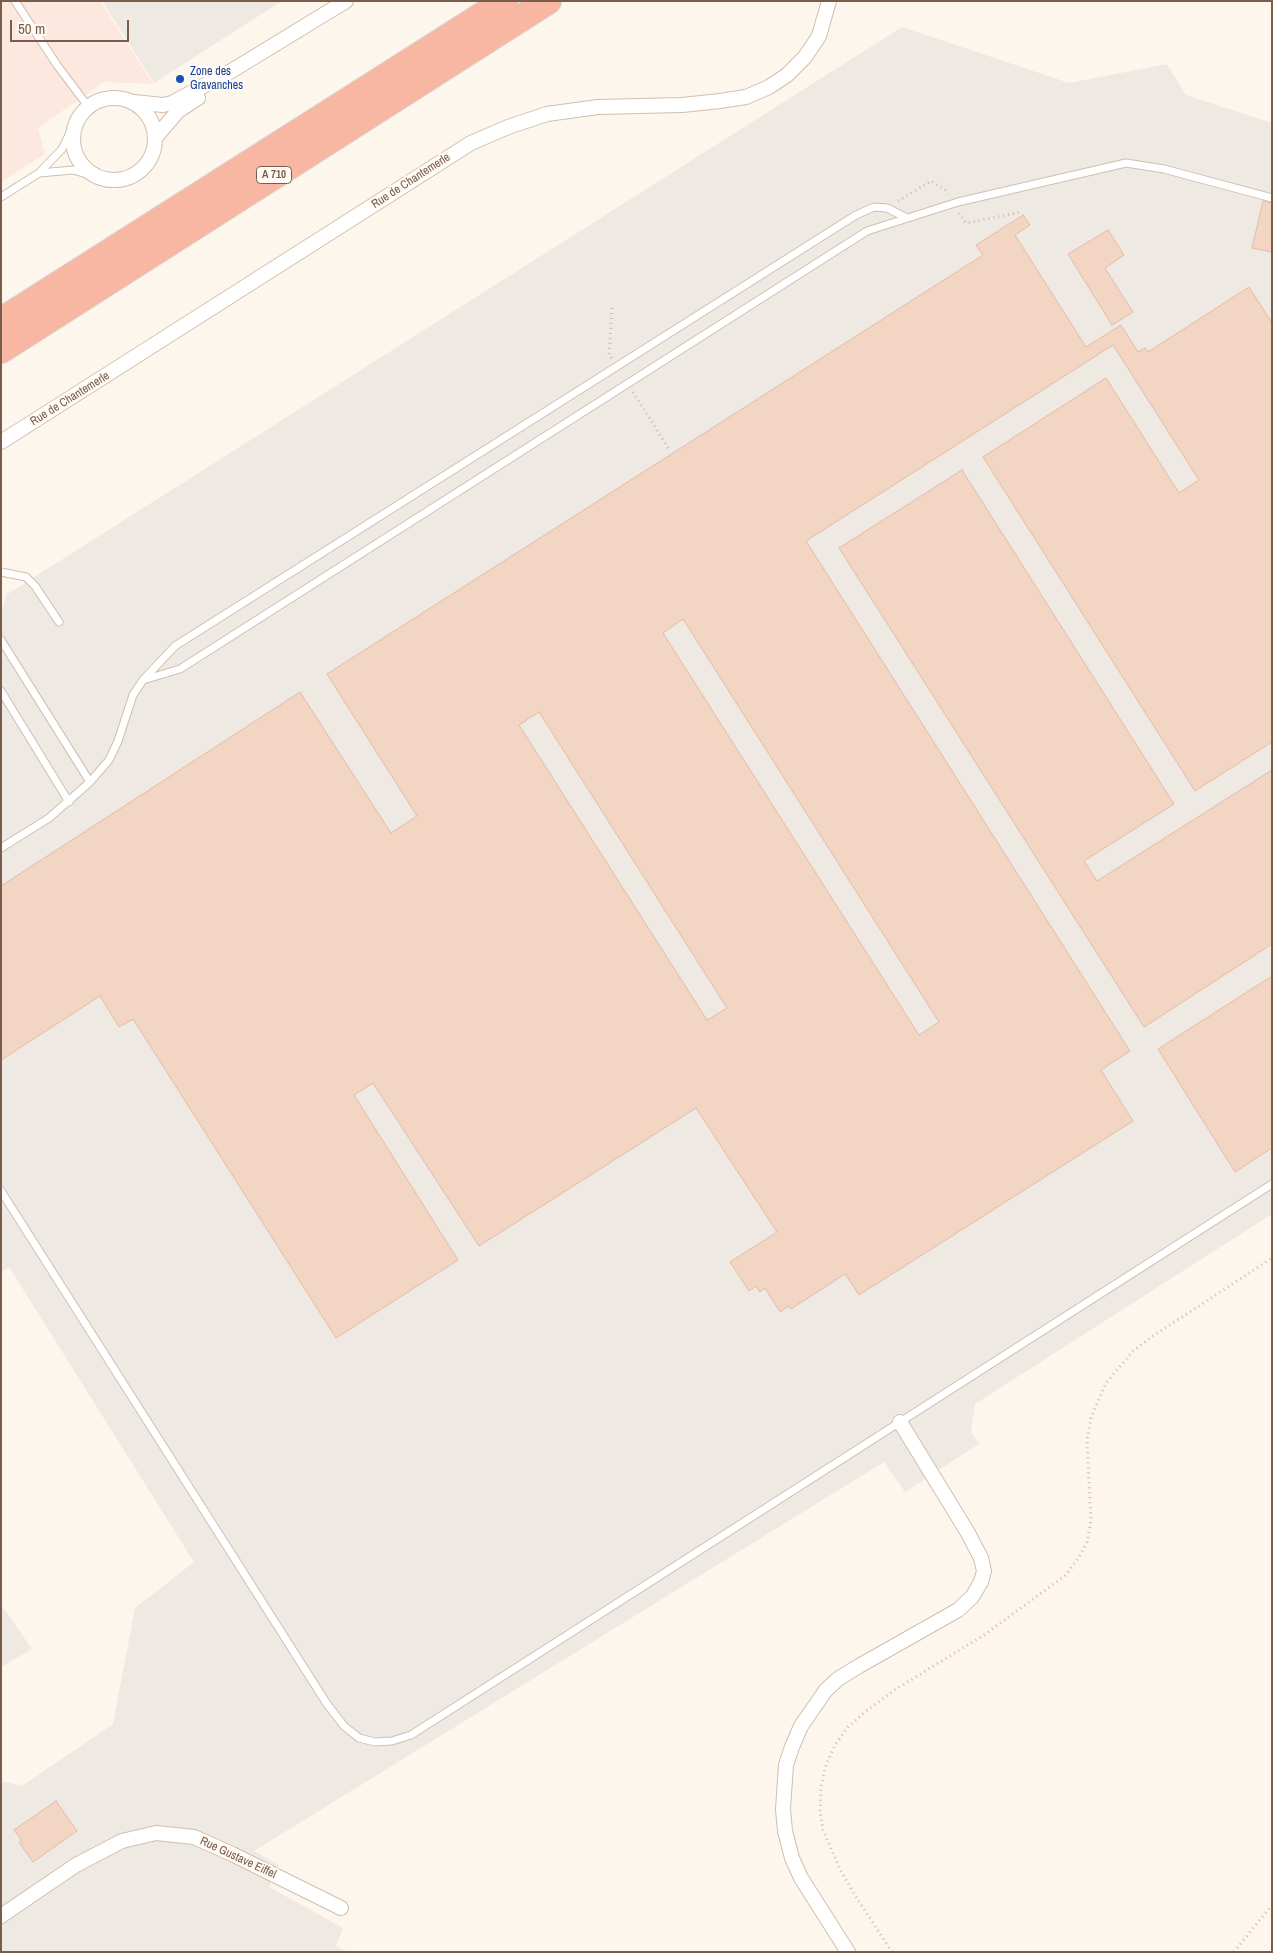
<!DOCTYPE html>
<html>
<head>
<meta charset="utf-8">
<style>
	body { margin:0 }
	#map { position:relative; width:1273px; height:1953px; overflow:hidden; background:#fdf6ec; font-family:"Archivo Narrow",sans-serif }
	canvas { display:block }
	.frame { position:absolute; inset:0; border:2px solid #7a5c4d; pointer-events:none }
	.scale { position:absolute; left:10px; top:20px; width:119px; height:22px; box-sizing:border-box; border:2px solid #7a5c4d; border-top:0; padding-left:6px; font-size:15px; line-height:18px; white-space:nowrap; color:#7a5c4d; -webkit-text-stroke:4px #fffaf3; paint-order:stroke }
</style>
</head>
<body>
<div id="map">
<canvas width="1273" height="1953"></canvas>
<div class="frame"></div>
<div class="scale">50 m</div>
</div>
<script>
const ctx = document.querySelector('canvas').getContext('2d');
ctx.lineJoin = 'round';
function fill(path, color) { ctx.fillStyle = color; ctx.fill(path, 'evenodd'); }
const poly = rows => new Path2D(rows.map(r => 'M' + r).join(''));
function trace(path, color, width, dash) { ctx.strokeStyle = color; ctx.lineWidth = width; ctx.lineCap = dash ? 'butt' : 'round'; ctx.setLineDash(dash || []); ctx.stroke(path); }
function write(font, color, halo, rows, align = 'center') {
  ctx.font = font + ' "Archivo Narrow",sans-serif'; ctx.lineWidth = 4.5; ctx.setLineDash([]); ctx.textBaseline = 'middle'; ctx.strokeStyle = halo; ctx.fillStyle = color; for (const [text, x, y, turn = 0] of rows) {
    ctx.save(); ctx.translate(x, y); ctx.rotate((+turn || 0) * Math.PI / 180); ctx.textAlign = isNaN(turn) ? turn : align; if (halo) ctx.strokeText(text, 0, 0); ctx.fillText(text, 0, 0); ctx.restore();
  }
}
const commercial = poly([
	[1,1,100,1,153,84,104,82,38,128,45,154,1,182]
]);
const industrial = poly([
	[102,1,282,1,154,83],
	[902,27,1069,83,1167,64,1186,95,1272,123,1272,1214,975,1404,971,1432,979,1444,905,1492,884,1462,254,1851,279,1865,269,1887,343,1928,336,1946,348,1952,1,1952,1,1781,22,1786,113,1724,135,1608,194,1562,9,1267,1,1272,1,613,6,595],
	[1,1604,32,1649,1,1667]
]);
const building = poly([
	[1263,201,1272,203,1272,252,1252,248,1263,201],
	[1023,215,1030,225,1015,235,1086,347,1121,325,1138,352,1145,348,1148,352,1249,287,1272,323,1272,742,1195,791,983,457,1106,378,1179,493,1199,480,1113,345,806,541,1130,1051,1101,1070,1133,1121,859,1295,845,1274,791,1309,789,1306,780,1312,765,1288,760,1292,756,1286,749,1291,730,1262,777,1232,696,1108,479,1246,373,1083,354,1095,458,1260,336,1338,133,1019,119,1027,100,996,1,1060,1,886,300,692,391,833,417,816,327,674,983,255,976,245,1023,215],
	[683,619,939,1022,919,1035,663,633,683,619],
	[539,712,727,1008,707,1020,519,725,539,712],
	[1108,230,1124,255,1105,268,1133,312,1112,325,1068,254,1108,230],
	[962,470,1174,804,1084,861,1097,881,1272,770,1272,944,1144,1027,839,548,962,470],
	[1272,976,1272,1148,1235,1172,1158,1049,1272,976],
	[56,1801,77,1831,33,1862,19,1842,22,1841,14,1830,56,1801]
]);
const path = poly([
	[898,201,931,181,945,190,948,194],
	[959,213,966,223,1022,212],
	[612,308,609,354,612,359],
	[633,392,670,451],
	[892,1952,856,1897,840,1869,823,1830,820,1811,821,1787,826,1765,835,1745,848,1727,866,1711,896,1689,984,1635,1066,1575,1079,1557,1087,1542,1091,1521,1087,1440,1091,1418,1106,1383,1133,1351,1153,1336,1272,1258],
	[1234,1952,1272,1905]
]);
const lane = poly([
	[15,1,57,65,87,105],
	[39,173,73,170,97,177],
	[1,197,39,173,62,149,74,125],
	[1,572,26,577,35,586,59,622],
	[1,640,90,782],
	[143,680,180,669,867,231,958,202,1126,163,1164,169,1272,198],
	[1,691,69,802],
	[1,848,49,818,90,782,109,760,118,741,133,695,143,680,175,646,856,215,874,207,887,208,907,218],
	[1,1191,327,1704,344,1726,359,1738,375,1742,392,1741,411,1735,1272,1184]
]);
const street = poly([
	'73 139a41 41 0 1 1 82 0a41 41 0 1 1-82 0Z',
	[134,102,163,105,172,103,233,70,346,1],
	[155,138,178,111,198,98],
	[1,442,471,143,508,127,547,114,598,107,682,105,720,101,746,97,769,87,787,75,805,57,819,36,829,1],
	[1,1916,76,1865,122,1841,156,1833,194,1837,232,1854,341,1908],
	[848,1952,801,1878,792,1858,785,1831,783,1809,786,1765,792,1747,801,1726,826,1690,838,1679,859,1666,958,1610,972,1597,981,1582,984,1571,981,1558,968,1533,900,1422]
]);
const highway = poly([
	[1,321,505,1],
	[1,350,548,1]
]);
const markers = [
	[180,79,5,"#1a4fb4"]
];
const shields = [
	[274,175,35]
];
const shieldNames = [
	["A 710",274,175]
];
const transitNames = [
	["Zone des",190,72],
	["Gravanches",190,86]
];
const streetNames = [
	["Rue de Chantemerle",411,181,-33],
	["Rue de Chantemerle",70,399,-32],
	["Rue Gustave Eiffel",238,1858,25]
];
fill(commercial, '#fde8e0');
fill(industrial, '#efe9e4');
fill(building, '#f3d5c3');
trace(building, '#e6bba3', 1);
trace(lane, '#d1beb0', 9);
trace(street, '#d1beb0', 16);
trace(highway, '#dad1cd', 28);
trace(path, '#d9b8a5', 3, [1, 4]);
trace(lane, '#fff', 7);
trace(street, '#fff', 14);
trace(highway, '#f7b7a3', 26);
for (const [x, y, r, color] of markers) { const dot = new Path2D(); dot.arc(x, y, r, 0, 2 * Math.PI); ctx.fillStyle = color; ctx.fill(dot); trace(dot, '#fffaf3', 2); }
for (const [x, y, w] of shields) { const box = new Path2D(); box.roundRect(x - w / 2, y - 8.5, w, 17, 4); ctx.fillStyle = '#fffaf3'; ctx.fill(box); trace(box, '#7a5c4d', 1); }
write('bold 11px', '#7a5c4d', null, shieldNames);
write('12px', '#164399', '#fffaf3', transitNames, 'left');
write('12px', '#7a5c4d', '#fffaf3', streetNames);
</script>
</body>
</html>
